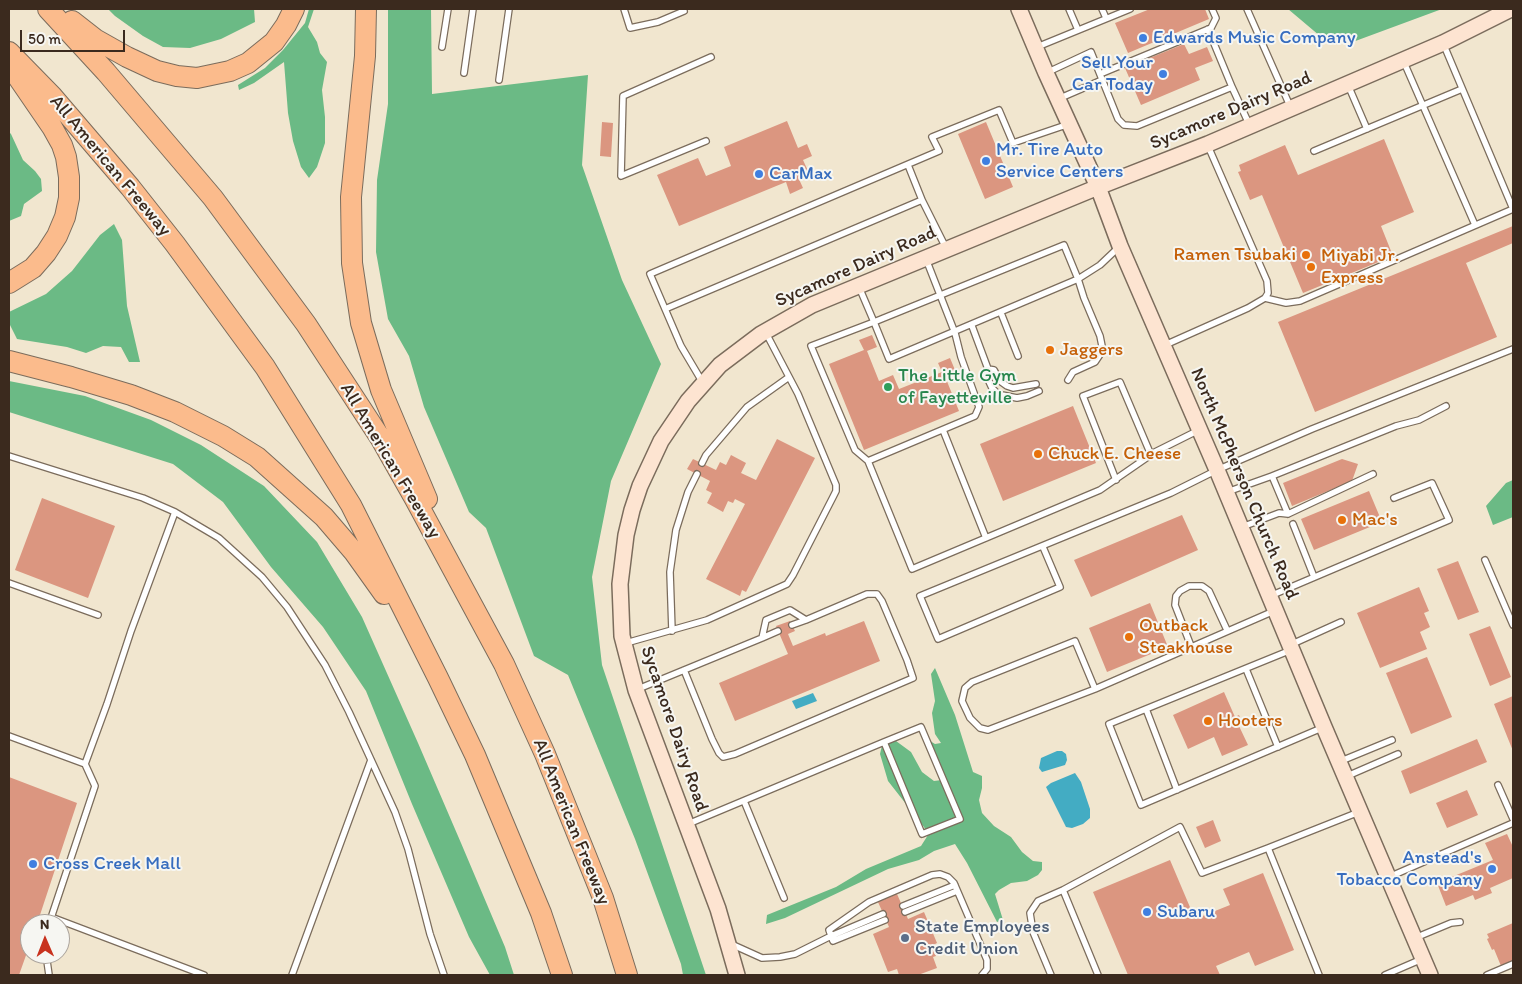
<!DOCTYPE html>
<html>
<head>
<meta charset="utf-8">
<style>
	body { margin:0 }
	#map { position:relative; width:1522px; height:984px; overflow:hidden; background:#f1e6cf; font-family:Itim,sans-serif }
	canvas { display:block }
	.frame { position:absolute; inset:0; border:10px solid #3b2a1e; pointer-events:none }
	.north { position:absolute; left:20px; top:914px; width:50px; height:50px; box-sizing:border-box; background:#f6f6f2; border:1px solid #aba49d; border-radius:50%; rotate:359deg; font-size:14px; font-weight:700; line-height:20px; text-align:center; color:#3b2a1e }
	.north::after { content:''; display:block; margin:auto; width:18px; height:22px; background:#c8321e; clip-path:polygon(50% 0,100% 100%,50% 72%,0 100%) }
	.scale { position:absolute; left:20px; top:30px; width:105px; height:22px; box-sizing:border-box; border:2px solid #3b2a1e; border-top:0; padding-left:6px; font-size:15px; line-height:18px; white-space:nowrap; color:#3b2a1e; -webkit-text-stroke:4px #f6f6f2; paint-order:stroke }
</style>
</head>
<body>
<div id="map">
<canvas width="1522" height="984"></canvas>
<div class="frame"></div>
<div class="north">N</div>
<div class="scale">50 m</div>
</div>
<script>
const ctx = document.querySelector('canvas').getContext('2d');
ctx.lineJoin = 'round';
function fill(path, color) { ctx.fillStyle = color; ctx.fill(path, 'evenodd'); }
const poly = rows => new Path2D(rows.map(r => 'M' + r).join(''));
function trace(path, color, width, dash) { ctx.strokeStyle = color; ctx.lineWidth = width; ctx.lineCap = dash ? 'butt' : 'round'; ctx.setLineDash(dash || []); ctx.stroke(path); }
function write(font, color, halo, rows, align = 'center') {
  ctx.font = font + ' Itim,sans-serif'; ctx.lineWidth = 4; ctx.setLineDash([]); ctx.textBaseline = 'middle'; ctx.strokeStyle = halo; ctx.fillStyle = color; for (const [text, x, y, turn = 0] of rows) {
    ctx.save(); ctx.translate(x, y); ctx.rotate((+turn || 0) * Math.PI / 180); ctx.textAlign = isNaN(turn) ? turn : align; if (halo) ctx.strokeText(text, 0, 0); ctx.fillText(text, 0, 0); ctx.restore();
  }
}
const forest = poly([
	[108,9,254,9,255,22,221,39,190,48,163,47,143,36,115,16],
	[309,9,314,9,308,27,317,42,320,53,327,62,322,90,325,117,325,143,317,167,309,178,301,167,293,141,288,113,284,62,254,83,239,90,238,85,265,68,283,50,305,23],
	[388,9,431,9,432,94,588,75,582,165,622,280,661,364,611,481,592,577,602,665,706,975,683,975,681,964,635,839,568,675,534,656,486,528,469,512,424,407,409,356,388,319,376,252,377,180,388,104],
	[1288,9,1442,9,1350,43,1320,36],
	[9,132,11,134,23,160,35,171,41,179,42,191,24,204,21,216,9,221],
	[114,224,122,240,127,306,140,362,129,362,121,347,103,346,86,353,67,347,17,339,9,323,9,312,46,294,72,271,100,235],
	[9,381,85,396,151,420,201,445,264,486,317,542,362,617,418,743,461,843,505,947,514,975,490,975,469,937,412,804,366,691,323,627,271,567,223,502,173,464,9,412],
	[1513,480,1513,517,1493,525,1486,506,1506,483],
	[935,668,955,715,973,772,982,776,982,788,979,800,982,813,994,826,1011,837,1022,852,1033,861,1042,862,1042,870,1038,875,1027,881,1011,883,999,890,995,894,1003,920,997,922,967,863,955,844,934,851,919,860,888,869,785,918,766,924,767,915,836,887,866,869,921,846,928,835,924,827,888,781,880,754,883,741,896,741,911,752,922,772,934,781,942,780,927,739,935,744,941,743,935,734,932,713,935,701,931,674]
]);
const water = poly([
	[813,693,817,701,796,709,792,701],
	[1057,751,1062,751,1066,754,1067,760,1065,765,1042,772,1039,768,1041,758],
	[1075,773,1081,782,1090,809,1090,818,1083,824,1072,828,1066,827,1046,787,1051,783]
]);
const building = poly([
	[1150,9,1205,9,1209,19,1128,53,1115,23],
	[1184,44,1189,54,1207,47,1213,61,1195,68,1200,80,1141,105,1125,68],
	[787,121,798,148,807,144,812,156,803,160,809,173,798,177,803,188,790,194,786,182,679,226,657,175,698,158,706,176,731,166,724,147],
	[602,122,613,123,611,157,600,156],
	[986,122,1013,187,985,199,958,134],
	[1384,139,1414,212,1381,226,1393,256,1303,293,1262,195,1250,200,1238,172,1241,171,1239,165,1285,145,1298,175],
	[1513,226,1513,243,1466,263,1497,337,1315,412,1278,322],
	[872,335,877,347,867,351,879,381,893,375,899,389,942,372,938,363,950,358,955,370,944,374,959,411,864,450,829,364,864,350,859,340],
	[1073,406,1096,463,1003,501,980,444],
	[777,439,815,458,746,592,742,590,740,596,706,579,745,504,735,499,733,503,728,501,723,512,707,503,712,493,706,490,710,481,687,469,693,459,716,470,720,462,726,465,731,455,746,463,741,473,756,480],
	[1342,459,1358,464,1352,481,1292,506,1283,483],
	[1369,491,1382,522,1314,550,1301,519],
	[42,498,115,526,88,598,15,570],
	[1182,515,1198,550,1091,597,1074,560],
	[1458,561,1479,612,1458,620,1437,569],
	[1419,587,1429,611,1424,613,1430,627,1420,632,1427,649,1380,668,1357,613],
	[1150,603,1168,647,1107,672,1089,628],
	[790,621,795,631,788,634,793,646,825,633,826,636,864,621,880,661,735,721,719,683,788,654,776,626],
	[1490,626,1511,677,1490,686,1469,634],
	[1427,657,1452,717,1411,734,1386,673],
	[1224,692,1235,717,1239,715,1243,725,1239,726,1248,745,1222,756,1214,737,1188,749,1173,715],
	[1513,696,1513,751,1494,704],
	[1477,739,1487,762,1410,794,1401,771],
	[9,777,77,803,37,924,30,924,30,944,19,975,9,975],
	[1467,790,1478,815,1447,828,1436,803],
	[1213,820,1221,841,1205,848,1196,827],
	[1507,834,1513,847,1513,878,1490,888,1492,893,1475,900,1473,895,1446,906,1437,883,1493,860,1485,843],
	[1170,860,1195,919,1230,905,1223,889,1263,873,1294,950,1255,966,1249,952,1216,966,1220,975,1128,975,1093,892],
	[897,894,908,919,924,912,937,943,931,946,936,956,933,957,937,968,918,975,899,975,897,969,888,972,873,934,889,927,878,902],
	[1513,923,1513,961,1501,966,1494,949,1492,950,1487,939,1489,938,1487,934]
]);
const lane = poly([
	[624,9,630,28,658,22,684,11,683,9],
	[1069,9,1078,30],
	[1102,9,1106,18],
	[1247,9,1290,106],
	[1208,29,1232,87],
	[442,47,448,9],
	[1037,47,1130,9],
	[1403,60,1475,225],
	[464,73,473,9],
	[1046,73,1091,52,1118,119,1124,125,1137,126,1232,87,1249,124],
	[1100,74,1211,28,1216,18,1212,9],
	[499,80,509,9],
	[1348,85,1367,129],
	[1058,99,1102,80],
	[706,141,621,176,623,96,711,57],
	[1314,151,1462,89],
	[908,165,922,200],
	[859,287,874,322,811,346,855,450,868,461,912,569,1100,490,1155,452,1199,430],
	[1265,298,1286,303,1300,301,1513,209,1443,43],
	[665,309,922,200,946,248],
	[1001,313,1018,356],
	[972,326,988,369,986,375,992,388,996,392,1002,395,1017,398,1027,396,1039,391],
	[1165,345,1248,308,1265,298,1268,293,1267,281,1208,146],
	[988,369,994,370,1000,381,1007,386,1013,388,1036,384],
	[1068,380,1073,372,1095,362,1101,353,1102,346,1100,336,1084,298,1078,279,1064,245,874,322,889,359,1078,279,1100,265,1119,247],
	[703,383,681,346,650,274,939,151,932,137,999,110,1013,143,1069,124],
	[943,430,986,538],
	[9,456,143,498,175,512,219,538,262,577,287,607,325,665,349,712,395,812,408,849,430,934,444,975],
	[868,461,975,416,979,407,961,357,955,333,926,259],
	[702,463,706,455,747,407,789,377],
	[1272,476,1288,514],
	[1116,480,1083,396,1120,382,1151,455],
	[1227,492,1272,476,1396,426,1419,420,1446,406],
	[1293,524,1314,577],
	[1242,527,1279,513,1288,514,1373,474],
	[1043,547,1060,587,938,639,920,596,1171,493,1217,470,1312,429,1513,349],
	[1485,560,1513,625],
	[9,583,98,615],
	[1270,596,1449,520,1432,483,1394,498],
	[792,625,806,620],
	[672,631,670,572,676,530,688,492,697,474],
	[762,638,778,631],
	[626,643,707,620,787,584,793,575,833,497,836,491,836,485,798,394,766,333],
	[1290,645,1341,622],
	[1191,646,1175,605,1176,596,1180,591,1189,586,1202,586,1209,591,1227,630],
	[1291,650,1109,724,1141,805,1324,727],
	[1246,669,1278,747],
	[638,689,762,638,766,620,790,610,806,620,867,594,877,594,882,601,907,660,913,678,735,754,723,757,719,753,712,739,684,670],
	[1095,689,1075,641,972,682,965,688,962,701,970,718,980,728,988,730,1095,689,1274,611],
	[1146,709,1177,790],
	[9,736,85,764,95,786,49,924],
	[1341,761,1392,740],
	[85,764,107,704,131,631,175,512],
	[1345,777,1398,754],
	[1498,785,1513,819],
	[744,801,784,898],
	[688,824,884,742,921,727,960,819,922,834,884,742],
	[1268,848,1319,975],
	[1389,877,1513,823],
	[1063,890,1098,975],
	[903,906,955,885],
	[905,912,957,891],
	[51,917,204,975],
	[885,920,833,941,829,930,869,902,932,875,940,874,948,877,954,883,987,960,987,969,982,975],
	[1415,938,1451,923,1460,922],
	[731,944,762,958,780,957,795,954,831,936,883,914],
	[46,954,49,975],
	[292,975,371,760],
	[1051,975,1033,932,1030,913,1038,901,1063,890,1180,827,1202,873,1268,848,1359,812],
	[1385,975,1422,959],
	[1487,975,1513,964]
]);
const secondary = poly([
	[1019,9,1046,73,1098,187,1120,246,1217,470,1324,727,1430,975],
	[737,975,718,909,636,690,622,636,620,584,626,535,632,510,640,486,661,441,688,401,720,365,761,334,812,305,1098,187,1208,144,1443,43,1511,9]
]);
const highway = poly([
	[48,9,106,72,213,198,306,324,381,439,415,499,504,664,545,754,603,898,627,975],
	[366,9,365,56,351,197,352,263,361,323,381,390,427,499],
	[72,21,95,39,127,57,157,71,177,76,197,78,230,71,248,63,274,42,286,25,294,9],
	[9,52,52,96,130,187,175,244,265,367,351,505,438,678,475,755,541,913,562,975],
	[9,283,33,268,46,253,57,236,65,217,69,198,69,177,66,157,62,145,52,127,15,73],
	[9,361,71,377,131,395,175,412,223,436,257,457,324,517,354,552,384,594]
]);
const markers = [
	[1143,38,5,"#3f7fe0"],
	[1163,74,5,"#3f7fe0"],
	[986,161,5,"#3f7fe0"],
	[759,174,5,"#3f7fe0"],
	[1306,255,5,"#e8710a"],
	[1311,267,5,"#e8710a"],
	[1050,350,5,"#e8710a"],
	[888,387,5,"#2e9e5b"],
	[1038,454,5,"#e8710a"],
	[1342,520,5,"#e8710a"],
	[1129,637,5,"#e8710a"],
	[1208,721,5,"#e8710a"],
	[33,864,5,"#3f7fe0"],
	[1492,869,5,"#3f7fe0"],
	[1147,912,5,"#3f7fe0"],
	[905,938,5,"#5c6f8a"]
];
const shopNames = [
	["Edwards Music Company",1153,38],
	["Sell Your",1153,63,"right"],
	["Car Today",1153,85,"right"],
	["Mr. Tire Auto",996,150],
	["Service Centers",996,172],
	["CarMax",769,174],
	["Anstead's",1482,858,"right"],
	["Tobacco Company",1482,880,"right"],
	["Cross Creek Mall",43,864],
	["Subaru",1157,912]
];
const streetNames = [
	["Sycamore Dairy Road",1231,111,-23],
	["All American Freeway",110,166,50],
	["Sycamore Dairy Road",856,267,-24],
	["All American Freeway",390,461,59],
	["North McPherson Church Road",1244,484,67],
	["Sycamore Dairy Road",674,729,71],
	["All American Freeway",571,822,68]
];
const foodNames = [
	["Ramen Tsubaki",1296,255,"right"],
	["Miyabi Jr.",1321,256],
	["Express",1321,278],
	["Jaggers",1060,350],
	["Chuck E. Cheese",1048,454],
	["Mac's",1352,520],
	["Outback",1139,626],
	["Steakhouse",1139,648],
	["Hooters",1218,721]
];
const leisureNames = [
	["The Little Gym",898,376],
	["of Fayetteville",898,398]
];
const serviceNames = [
	["State Employees",915,927],
	["Credit Union",915,949]
];
fill(forest, '#6bba85');
fill(water, '#43acc3');
fill(building, '#db9680');
trace(lane, '#7b6c5c', 8);
trace(secondary, '#7b6c5c', 18);
trace(highway, '#7b6c5c', 22);
trace(lane, '#fff', 5.5);
trace(secondary, '#fde4d1', 15);
trace(highway, '#fbbb8c', 20);
for (const [x, y, r, color] of markers) { const dot = new Path2D(); dot.arc(x, y, r, 0, 2 * Math.PI); ctx.fillStyle = color; ctx.fill(dot); trace(dot, '#f6f6f2', 2); }
write('19px', '#366cbe', '#f6f6f2', shopNames, 'left');
write('19px', '#3b2a1e', '#f6f6f2', streetNames);
write('19px', '#c56008', '#f6f6f2', foodNames, 'left');
write('19px', '#27864d', '#f6f6f2', leisureNames, 'left');
write('19px', '#4e5e75', '#f6f6f2', serviceNames, 'left');
</script>
</body>
</html>
